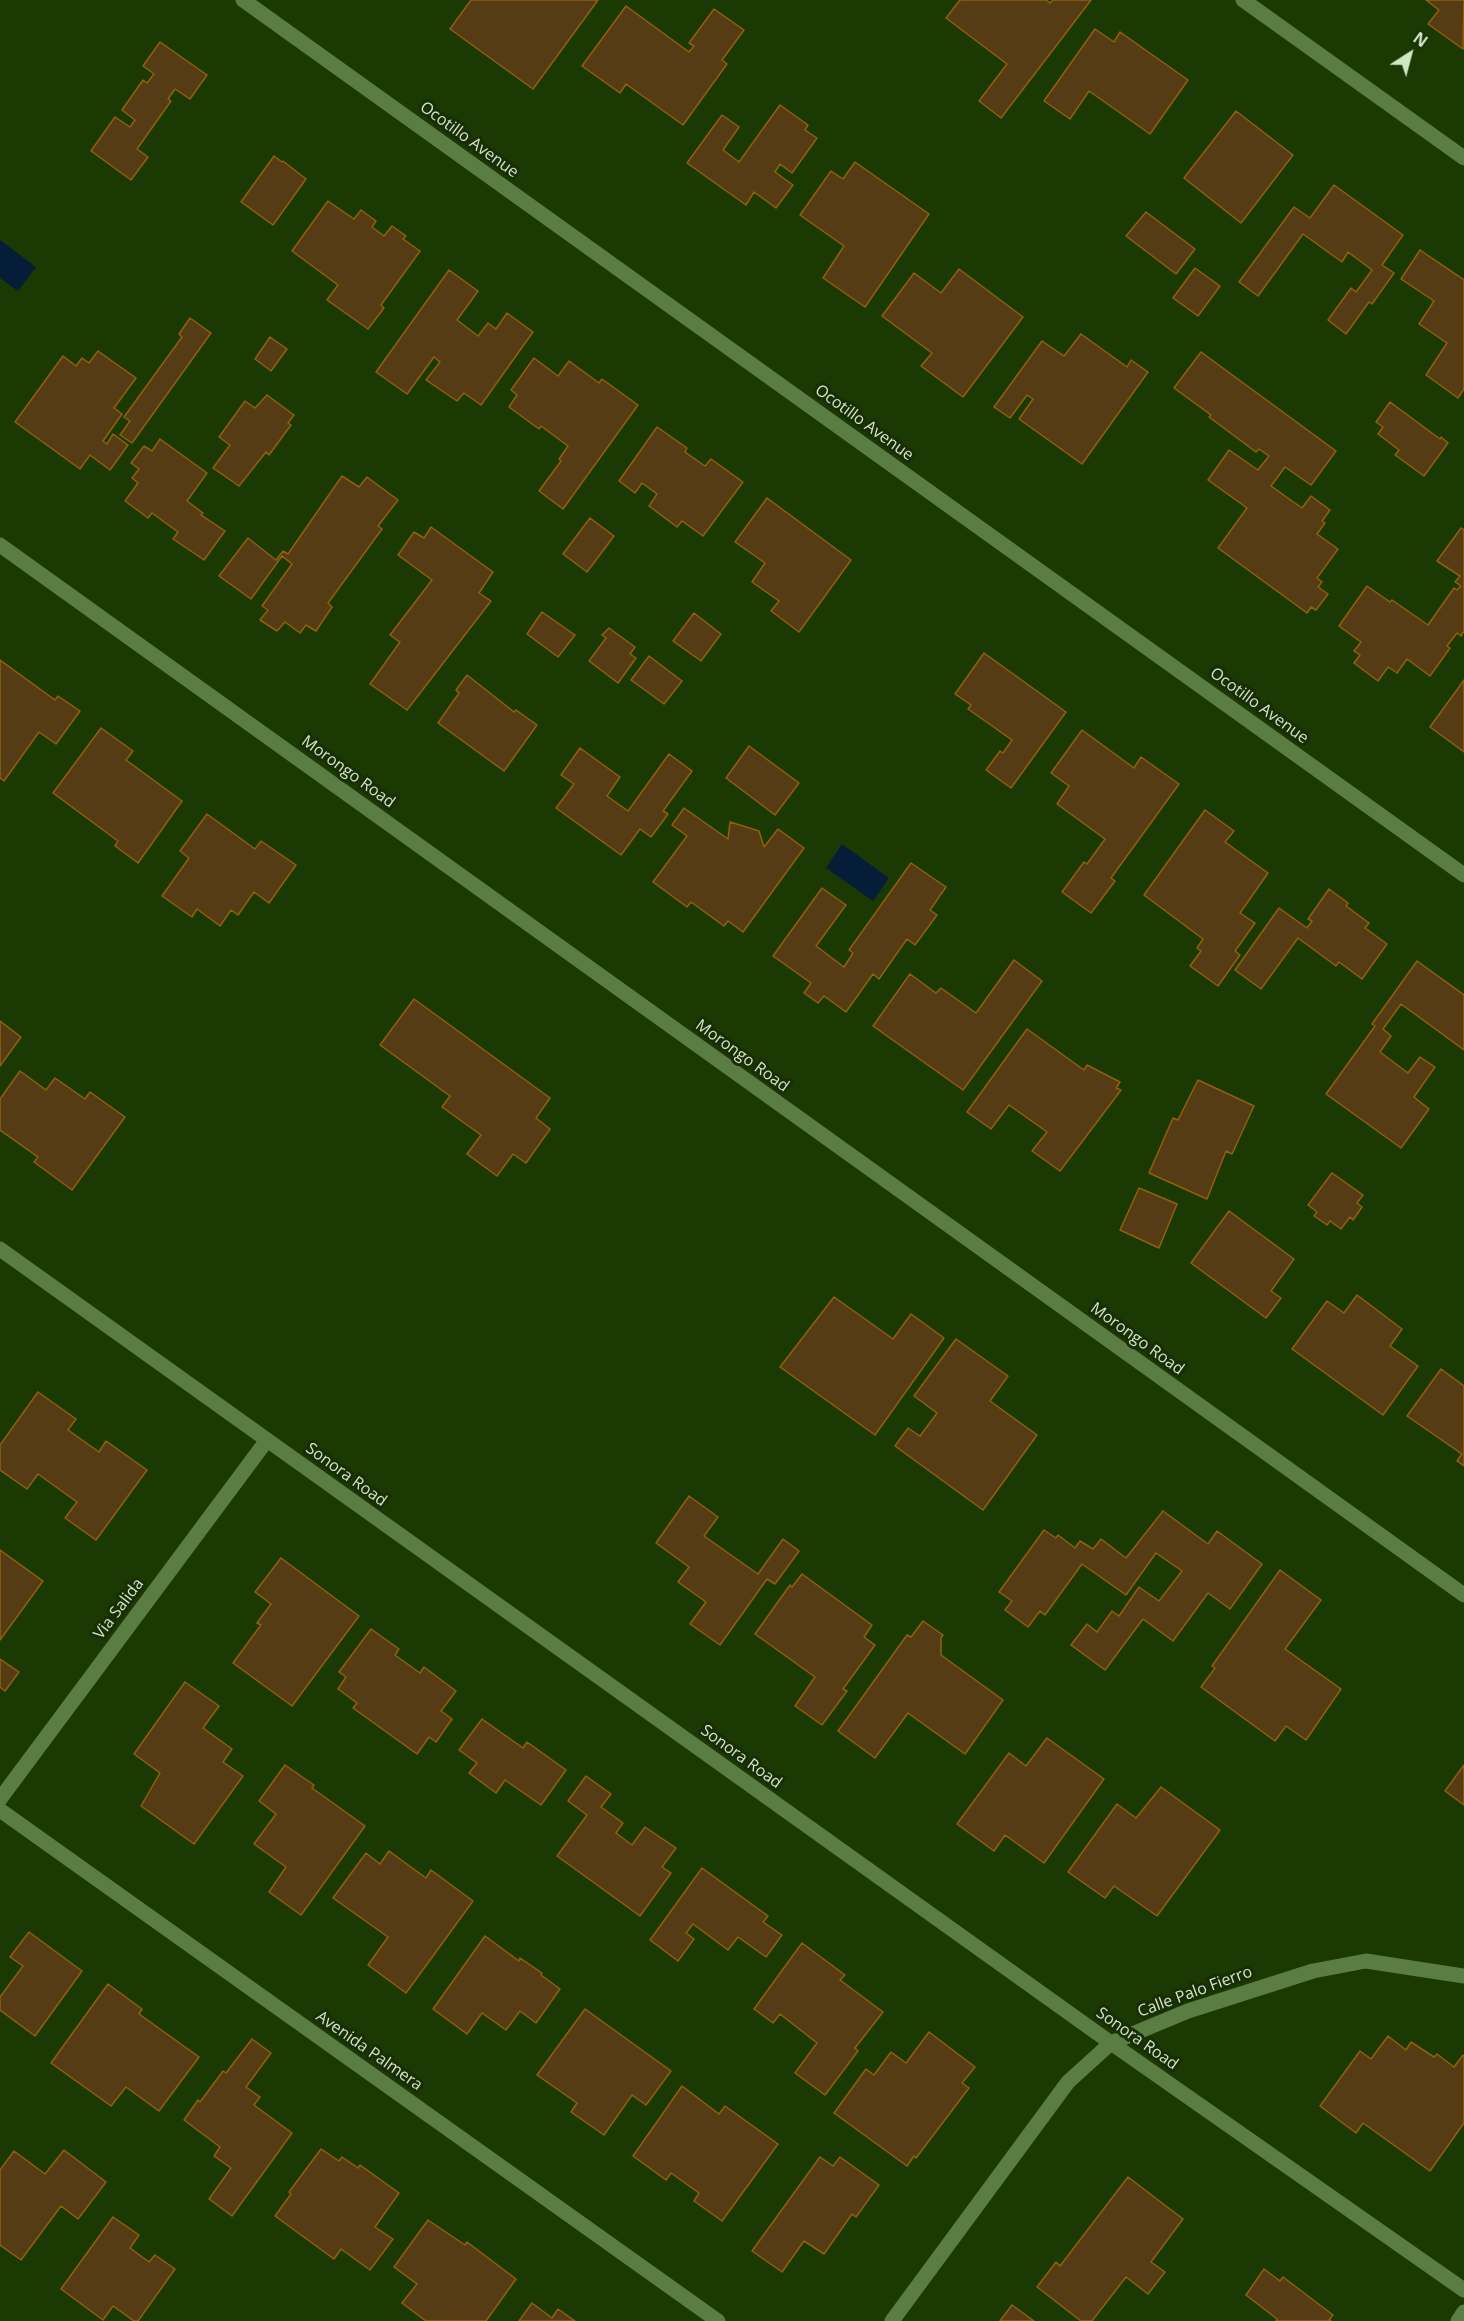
<!DOCTYPE html>
<html>
<head>
<meta charset="utf-8">
<style>
	body { margin:0 }
	#map { position:relative; width:1464px; height:2321px; overflow:hidden; background:#1b3902; font-family:"Open Sans",sans-serif }
	canvas { display:block }
	.north { position:absolute; left:1380px; top:24px; width:60px; height:60px; -webkit-text-stroke:4px #182d08; paint-order:stroke; rotate:36deg; font-size:16px; font-weight:700; line-height:24px; text-align:center; color:#d0e7c3 }
	.north::after { content:''; display:block; margin:auto; width:21px; height:27px; background:#d0e7c3; clip-path:polygon(50% 0,100% 100%,50% 72%,0 100%) }
</style>
</head>
<body>
<div id="map">
<canvas width="1464" height="2321"></canvas>
<div class="north">N</div>
</div>
<script>
const ctx = document.querySelector('canvas').getContext('2d');
ctx.lineJoin = 'round';
function fill(path, color) { ctx.fillStyle = color; ctx.fill(path, 'evenodd'); }
const poly = rows => new Path2D(rows.map(r => 'M' + r).join(''));
function trace(path, color, width, dash) { ctx.strokeStyle = color; ctx.lineWidth = width; ctx.lineCap = dash ? 'butt' : 'round'; ctx.setLineDash(dash || []); ctx.stroke(path); }
function write(font, color, halo, rows, align = 'center') {
  ctx.font = font + ' "Open Sans",sans-serif'; ctx.lineWidth = 6; ctx.setLineDash([]); ctx.textBaseline = 'middle'; ctx.strokeStyle = halo; ctx.fillStyle = color; for (const [text, x, y, turn = 0] of rows) {
    ctx.save(); ctx.translate(x, y); ctx.rotate((+turn || 0) * Math.PI / 180); ctx.textAlign = isNaN(turn) ? turn : align; if (halo) ctx.strokeText(text, 0, 0); ctx.fillText(text, 0, 0); ctx.restore();
  }
}
const water = poly([
	[0,240,36,267,18,291,0,278],
	[842,844,889,878,873,901,826,868]
]);
const building = poly([
	[471,0,598,0,533,89,450,29,471,0],
	[960,0,1046,0,1050,3,1053,0,1091,0,1001,118,979,101,1007,64,946,18,960,0],
	[1426,0,1464,0,1463,49,1428,24,1439,10,1426,0],
	[626,6,689,52,694,46,689,43,714,9,744,30,722,60,727,64,683,125,626,84,620,93,582,66,626,6],
	[1095,29,1114,42,1120,32,1188,80,1150,134,1089,91,1070,119,1044,101,1095,29],
	[160,42,207,75,190,99,175,89,168,99,171,101,137,149,148,157,131,180,91,151,115,117,130,127,135,120,122,110,143,80,147,83,154,74,143,66,160,42],
	[780,105,808,125,805,130,817,138,792,173,780,164,775,172,793,185,776,208,754,192,746,205,687,163,722,115,739,127,723,150,739,162,780,105],
	[1236,111,1293,155,1241,223,1184,178,1236,111],
	[274,156,282,162,283,161,306,179,273,225,241,202,274,156],
	[855,162,929,214,865,307,823,278,844,246,800,215,831,171,843,179,855,162],
	[1334,185,1403,235,1382,265,1394,273,1372,304,1369,302,1346,334,1328,320,1351,288,1356,292,1372,270,1348,252,1342,262,1303,234,1258,296,1239,282,1294,207,1310,218,1334,185],
	[328,201,354,219,361,210,376,221,372,227,384,236,392,226,406,236,403,239,420,251,381,305,384,308,368,329,327,300,338,285,292,251,328,201],
	[1146,212,1195,249,1176,274,1126,236,1146,212],
	[1420,250,1464,280,1464,389,1458,398,1426,375,1447,343,1419,324,1434,301,1401,279,1420,250],
	[1195,268,1220,286,1198,316,1173,298,1195,268],
	[959,269,1023,317,963,397,921,366,932,353,882,316,914,273,941,293,959,269],
	[449,270,478,291,457,320,478,336,488,323,496,329,507,313,533,332,481,405,464,393,457,401,426,380,440,362,434,357,407,394,376,372,449,270],
	[190,318,211,333,132,443,120,435,130,421,124,417,182,337,179,334,190,318],
	[1081,334,1127,367,1131,360,1148,372,1082,464,1019,419,1033,399,1027,395,1010,418,994,407,1042,341,1064,356,1081,334],
	[270,337,287,349,271,371,255,359,270,337],
	[98,351,136,378,114,408,122,414,103,441,107,444,113,434,128,445,110,470,90,455,80,469,15,422,63,356,76,366,82,358,89,363,98,351],
	[1201,352,1336,451,1311,485,1285,467,1271,486,1302,508,1311,496,1330,510,1322,521,1325,523,1317,534,1338,549,1317,578,1322,582,1318,587,1328,594,1316,610,1311,607,1307,613,1218,548,1247,508,1208,480,1229,450,1258,470,1269,456,1259,449,1256,452,1209,417,1211,415,1174,388,1201,352],
	[534,358,558,376,569,361,599,383,602,379,638,405,563,509,539,491,561,461,559,459,568,446,541,426,539,429,509,407,517,395,511,390,534,358],
	[267,395,294,415,288,423,291,425,269,455,266,452,239,486,213,468,230,445,219,437,245,401,255,408,267,395],
	[1390,402,1440,439,1441,437,1448,443,1424,476,1395,455,1399,450,1378,434,1383,427,1376,422,1390,402],
	[657,427,687,448,685,452,705,466,711,459,743,482,703,536,682,521,677,527,649,506,657,494,642,483,635,493,619,481,657,427],
	[160,439,207,473,187,501,203,513,201,515,225,531,204,560,173,539,178,532,152,513,148,518,125,501,138,483,132,478,139,469,131,463,144,446,152,451,160,439],
	[342,476,359,487,367,477,398,500,378,526,382,529,328,603,332,607,316,631,306,625,300,633,285,622,277,631,260,620,268,610,262,606,292,564,282,556,251,599,219,576,248,538,276,560,283,551,288,554,342,476],
	[767,498,851,560,799,632,771,611,779,601,752,582,765,563,735,542,767,498],
	[590,518,614,536,587,572,563,554,590,518],
	[431,527,493,572,479,593,491,601,407,710,370,684,400,642,390,635,432,580,398,555,414,532,424,538,431,527],
	[1461,528,1464,530,1464,631,1461,636,1457,633,1447,646,1450,648,1430,676,1407,659,1397,673,1388,667,1378,681,1354,663,1360,655,1354,651,1361,642,1339,626,1367,586,1390,602,1392,600,1428,625,1454,588,1457,590,1461,586,1455,582,1460,576,1437,561,1461,528],
	[542,612,575,635,558,657,527,634,542,612],
	[694,613,721,634,701,661,673,641,694,613],
	[609,628,635,647,630,654,636,658,618,683,589,661,606,638,602,635,609,628],
	[984,653,1066,712,1011,788,986,770,1000,751,1003,753,1012,740,968,709,971,705,955,694,984,653],
	[649,656,682,681,664,704,631,680,649,656],
	[0,660,55,700,58,696,80,711,56,744,39,732,4,781,0,778,0,660],
	[467,675,514,712,516,710,537,725,504,771,438,723,459,693,456,690,467,675],
	[1464,680,1464,752,1430,727,1464,680],
	[101,728,133,751,126,760,182,801,138,863,115,846,118,841,53,793,101,728],
	[1082,730,1134,768,1141,757,1179,784,1111,878,1115,881,1091,913,1062,892,1084,862,1087,864,1105,839,1057,804,1069,786,1051,773,1082,730],
	[749,746,799,783,775,815,726,778,749,746],
	[580,748,620,777,607,796,628,811,669,754,692,771,663,811,668,814,651,837,640,829,621,855,556,808,574,784,561,775,580,748],
	[684,808,728,839,730,822,759,831,764,847,778,829,804,848,743,932,728,921,724,926,691,902,687,907,653,882,687,836,672,825,684,808],
	[1205,810,1234,831,1225,842,1268,873,1240,913,1255,923,1235,951,1240,955,1218,986,1190,966,1201,951,1197,948,1203,939,1144,895,1205,810],
	[207,814,255,849,261,841,296,865,269,903,254,892,238,915,231,910,220,926,197,909,192,917,162,896,189,858,180,851,207,814],
	[911,863,946,887,930,910,937,915,915,945,907,939,879,979,873,974,846,1012,824,996,818,1003,804,993,811,983,773,956,822,888,846,905,816,946,844,967,853,953,849,950,911,863],
	[1329,889,1348,903,1346,906,1369,923,1365,928,1387,944,1362,979,1339,962,1336,966,1298,938,1261,989,1235,970,1279,908,1307,928,1312,921,1308,919,1329,889],
	[1014,960,1042,981,963,1090,873,1026,910,974,936,993,941,988,976,1013,1014,960],
	[1417,961,1464,995,1464,1050,1401,1004,1383,1029,1391,1036,1380,1052,1408,1073,1420,1057,1435,1067,1414,1097,1429,1109,1401,1148,1326,1094,1375,1026,1372,1024,1417,961],
	[414,999,550,1098,536,1118,550,1129,526,1163,513,1154,497,1176,467,1154,481,1135,442,1107,450,1096,380,1045,414,999],
	[0,1021,21,1037,0,1066,0,1021],
	[1027,1029,1084,1070,1087,1065,1120,1082,1116,1088,1121,1090,1060,1171,1032,1151,1047,1132,1009,1105,991,1129,967,1112,1027,1029],
	[20,1071,46,1090,55,1078,85,1099,90,1092,125,1117,72,1190,34,1162,38,1157,0,1130,0,1099,20,1071],
	[1198,1080,1254,1106,1232,1154,1226,1151,1207,1199,1149,1173,1173,1118,1178,1120,1198,1080],
	[1332,1173,1363,1195,1357,1203,1362,1207,1353,1220,1350,1217,1341,1229,1330,1221,1327,1225,1314,1216,1317,1212,1308,1205,1332,1173],
	[1139,1188,1177,1204,1159,1248,1120,1230,1139,1188],
	[1229,1211,1294,1259,1271,1291,1281,1298,1266,1318,1191,1263,1229,1211],
	[1357,1295,1402,1329,1390,1346,1418,1366,1383,1415,1292,1349,1327,1301,1344,1313,1357,1295],
	[834,1297,893,1339,911,1314,944,1338,875,1435,780,1367,834,1297],
	[956,1339,1008,1376,990,1401,1037,1435,983,1510,895,1446,908,1428,920,1436,937,1413,914,1396,956,1339],
	[1441,1369,1464,1386,1464,1466,1457,1461,1462,1454,1407,1416,1441,1369],
	[38,1392,76,1419,68,1430,99,1452,106,1441,147,1470,96,1540,65,1518,77,1502,38,1474,27,1489,0,1470,0,1445,38,1392],
	[689,1496,718,1517,704,1536,758,1574,783,1539,799,1551,775,1584,767,1579,720,1645,690,1624,706,1602,678,1582,689,1567,656,1543,689,1496],
	[1163,1511,1208,1544,1217,1531,1262,1564,1230,1609,1208,1593,1173,1641,1143,1619,1105,1670,1071,1645,1087,1624,1097,1632,1112,1611,1119,1616,1139,1587,1159,1601,1182,1571,1156,1553,1126,1595,1082,1564,1045,1615,1040,1611,1028,1627,1005,1610,1012,1601,999,1592,1044,1530,1056,1538,1058,1535,1075,1548,1080,1541,1093,1549,1101,1539,1126,1558,1163,1511],
	[0,1550,43,1581,0,1640,0,1550],
	[281,1558,359,1616,292,1706,233,1663,261,1625,257,1623,271,1604,255,1592,281,1558],
	[1280,1570,1321,1600,1285,1649,1341,1689,1306,1740,1286,1726,1275,1741,1201,1687,1215,1668,1212,1666,1280,1570],
	[802,1574,872,1625,864,1637,875,1645,843,1689,847,1691,822,1725,795,1706,815,1677,755,1634,790,1585,792,1587,802,1574],
	[923,1621,943,1635,941,1638,941,1655,1003,1700,965,1754,908,1713,875,1758,838,1731,907,1635,911,1637,923,1621],
	[371,1629,399,1649,395,1655,420,1673,424,1667,456,1691,441,1711,452,1719,436,1742,429,1737,417,1754,353,1708,357,1703,338,1689,346,1677,339,1672,371,1629],
	[0,1659,19,1672,5,1691,0,1687,0,1659],
	[185,1682,219,1706,203,1728,232,1749,223,1762,243,1776,194,1844,141,1806,160,1773,134,1754,185,1682],
	[482,1719,523,1748,527,1742,566,1770,541,1805,505,1780,496,1793,469,1773,477,1763,459,1750,482,1719],
	[1047,1738,1104,1779,1044,1863,1005,1835,994,1851,957,1824,1009,1753,1026,1766,1047,1738],
	[285,1765,314,1785,312,1788,365,1826,301,1915,269,1892,286,1867,254,1844,276,1814,259,1801,285,1765],
	[1464,1765,1464,1805,1445,1791,1464,1765],
	[586,1776,611,1794,601,1807,623,1823,616,1833,632,1845,645,1827,676,1848,662,1867,671,1873,640,1916,557,1856,587,1815,568,1801,586,1776],
	[1161,1787,1220,1830,1157,1916,1114,1886,1105,1898,1068,1872,1117,1804,1136,1818,1161,1787],
	[389,1851,426,1878,431,1870,473,1901,406,1993,368,1965,388,1937,333,1898,366,1853,380,1864,389,1851],
	[702,1868,768,1916,763,1922,782,1935,766,1957,738,1937,728,1950,693,1924,686,1933,694,1939,678,1961,650,1940,702,1868],
	[29,1932,82,1971,35,2036,0,2010,0,1997,23,1966,10,1957,29,1932],
	[485,1936,519,1961,520,1958,542,1973,541,1975,560,1989,536,2023,520,2011,506,2030,482,2013,467,2034,433,2009,485,1936],
	[802,1943,845,1975,840,1980,883,2012,855,2048,858,2051,825,2095,795,2073,817,2043,780,2014,773,2023,754,2009,802,1943],
	[108,1984,142,2009,139,2014,199,2057,159,2111,126,2087,111,2106,51,2063,108,1984],
	[585,2009,671,2071,646,2105,632,2095,604,2135,571,2112,577,2103,537,2075,585,2009],
	[929,2032,975,2067,962,2083,969,2088,916,2158,914,2156,907,2166,834,2113,866,2069,874,2075,891,2052,906,2063,929,2032],
	[1388,2036,1406,2050,1411,2042,1434,2057,1437,2054,1454,2067,1463,2055,1464,2056,1464,2123,1430,2171,1363,2123,1356,2133,1320,2106,1360,2051,1371,2059,1388,2036],
	[252,2039,271,2053,246,2087,260,2097,254,2105,292,2133,232,2216,209,2199,231,2168,214,2156,220,2147,184,2120,198,2100,200,2102,223,2071,226,2073,252,2039],
	[682,2086,719,2114,725,2106,778,2144,722,2221,694,2201,699,2193,671,2173,666,2180,633,2156,682,2086],
	[321,2149,339,2161,342,2157,358,2168,360,2165,399,2193,375,2227,393,2239,370,2270,341,2249,334,2259,275,2216,291,2194,289,2192,321,2149],
	[64,2150,106,2182,78,2219,61,2206,21,2260,0,2245,0,2170,14,2151,45,2174,64,2150],
	[820,2157,833,2166,840,2157,879,2185,856,2217,852,2214,824,2254,804,2241,782,2272,752,2251,820,2157],
	[1128,2177,1183,2219,1151,2262,1165,2272,1148,2294,1126,2277,1092,2321,1081,2321,1037,2287,1056,2262,1060,2266,1128,2177],
	[113,2217,139,2235,130,2248,149,2262,155,2255,175,2269,138,2321,134,2321,113,2306,103,2320,61,2289,113,2217],
	[428,2220,465,2245,467,2242,516,2279,486,2321,426,2321,402,2303,417,2284,394,2267,428,2220],
	[1264,2269,1280,2281,1283,2277,1333,2315,1329,2320,1331,2321,1276,2321,1277,2319,1246,2295,1264,2269],
	[532,2303,552,2318,558,2309,575,2321,519,2321,532,2303],
	[1012,2305,1034,2321,1000,2321,1012,2305]
]);
const minor = poly([
	[243,0,1464,875],
	[1243,0,1464,158],
	[0,545,1464,1595],
	[0,1249,1111,2043,1464,2290],
	[0,1799,267,1440],
	[0,1810,718,2321],
	[892,2321,1068,2082,1111,2043,1188,2011,1313,1971,1366,1961,1464,1976],
	[1458,2321,1464,2312]
]);
const streetNames = [
	["Ocotillo Avenue",469,140,36],
	["Ocotillo Avenue",864,423,36],
	["Ocotillo Avenue",1259,706,36],
	["Morongo Road",348,772,36],
	["Morongo Road",742,1056,36],
	["Morongo Road",1137,1339,36],
	["Sonora Road",346,1475,36],
	["Via Salida",119,1609,-53],
	["Sonora Road",741,1757,36],
	["Calle Palo Fierro",1195,1992,-20],
	["Sonora Road",1137,2039,35],
	["Avenida Palmera",369,2051,35]
];
fill(water, '#061d39');
fill(building, '#563c15');
trace(building, '#90610a', 1.5);
trace(minor, '#597d42', 15);
write('16px', '#d0e7c3', '#182d08', streetNames);
</script>
</body>
</html>
